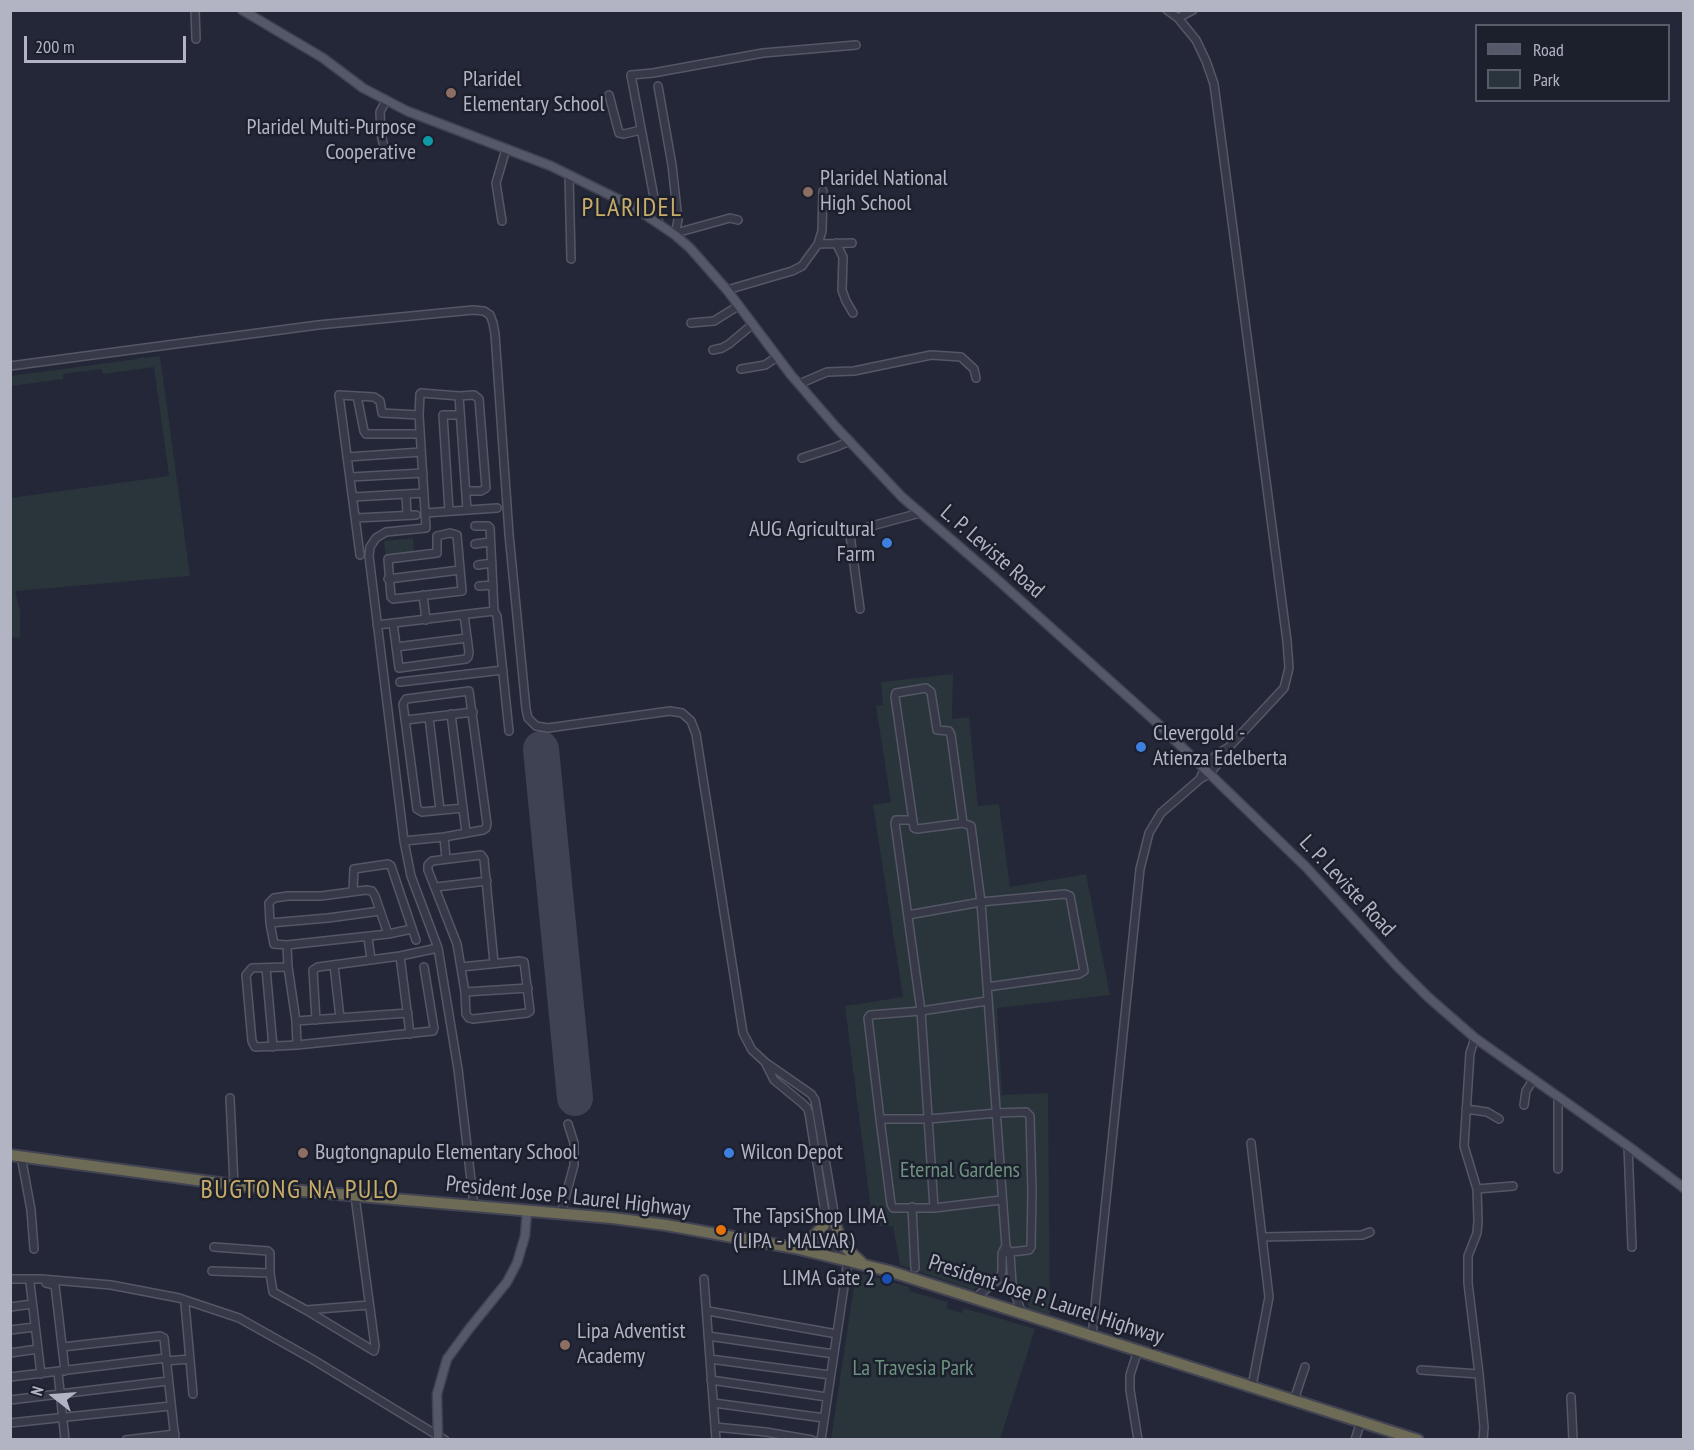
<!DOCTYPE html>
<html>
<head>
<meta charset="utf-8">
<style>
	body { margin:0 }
	#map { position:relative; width:1694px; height:1450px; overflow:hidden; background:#242737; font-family:"PT Sans Narrow",sans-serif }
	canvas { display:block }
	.frame { position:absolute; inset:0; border:12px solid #b2b4c4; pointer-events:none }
	.legend { position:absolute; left:1475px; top:24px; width:195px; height:78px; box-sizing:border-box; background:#1c1f2c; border:2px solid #585b69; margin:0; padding:8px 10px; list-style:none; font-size:18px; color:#b2b4c4 }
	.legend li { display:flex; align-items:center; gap:12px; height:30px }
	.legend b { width:30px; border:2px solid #585b69 }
	.north { position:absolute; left:24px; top:1366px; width:60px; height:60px; -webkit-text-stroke:4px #1c1f2c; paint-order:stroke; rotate:287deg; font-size:16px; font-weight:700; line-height:24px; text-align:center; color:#b2b4c4 }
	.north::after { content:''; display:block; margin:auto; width:21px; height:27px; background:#b2b4c4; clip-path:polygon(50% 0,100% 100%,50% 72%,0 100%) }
	.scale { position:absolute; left:24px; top:36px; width:162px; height:27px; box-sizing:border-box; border:3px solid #b2b4c4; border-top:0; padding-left:8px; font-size:18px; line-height:21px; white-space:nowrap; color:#b2b4c4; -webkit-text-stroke:4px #1c1f2c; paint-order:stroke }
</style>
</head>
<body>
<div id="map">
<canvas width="1694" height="1450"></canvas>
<div class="frame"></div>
<ul class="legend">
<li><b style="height:8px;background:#555868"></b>Road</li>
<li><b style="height:16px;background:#29353b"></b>Park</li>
</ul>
<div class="north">N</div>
<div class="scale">200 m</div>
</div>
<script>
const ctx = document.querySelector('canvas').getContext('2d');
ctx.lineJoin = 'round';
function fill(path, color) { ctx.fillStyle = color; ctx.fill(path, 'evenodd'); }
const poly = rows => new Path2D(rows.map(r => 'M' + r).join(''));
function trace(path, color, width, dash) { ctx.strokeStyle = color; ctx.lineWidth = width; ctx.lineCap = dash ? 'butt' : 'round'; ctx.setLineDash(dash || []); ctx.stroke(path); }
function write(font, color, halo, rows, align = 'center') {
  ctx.font = font + ' "PT Sans Narrow",sans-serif'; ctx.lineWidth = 5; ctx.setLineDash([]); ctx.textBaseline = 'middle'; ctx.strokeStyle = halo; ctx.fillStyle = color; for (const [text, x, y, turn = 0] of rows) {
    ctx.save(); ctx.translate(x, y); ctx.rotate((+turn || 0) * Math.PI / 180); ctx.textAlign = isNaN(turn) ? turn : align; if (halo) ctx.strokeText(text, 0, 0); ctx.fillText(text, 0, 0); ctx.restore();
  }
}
const green = poly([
	[160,356,190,576,15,591,20,611,20,638,11,637,11,498,169,476,154,367,103,374,101,369,63,374,63,379,11,386,11,376,137,359,143,357,145,358],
	[413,538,414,553,386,556,384,541],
	[953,674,952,719,969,717,978,806,999,804,1010,887,1086,874,1110,995,997,1008,1002,1095,1048,1093,1050,1315,1029,1308,1021,1285,994,1277,973,1290,900,1265,893,1226,873,1226,845,1006,903,997,873,805,891,802,876,706,883,705,881,682],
	[856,1272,909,1287,909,1291,948,1302,946,1308,962,1313,964,1308,1035,1329,1000,1439,831,1439]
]);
const runway = poly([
	[541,749,575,1098]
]);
const minor = poly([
	[195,10,196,39],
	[1167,10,1178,18,1196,40,1206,61,1214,84,1287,641,1289,668,1284,688,1229,747,1217,754,1204,769,1200,779],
	[1178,18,1193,10],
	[658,86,672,165,678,220,675,235],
	[609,95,619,133,624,134,641,130],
	[385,151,381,134,380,112,386,100],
	[569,175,571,259],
	[502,221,496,183,506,149],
	[659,224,631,75,653,73,763,53,856,45],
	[676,233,730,218,738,220],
	[836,243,843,257,842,290,846,301,853,313],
	[818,244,852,243],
	[727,290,792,271,802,266,818,244,822,231,823,191],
	[691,323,714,321,738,306],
	[713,350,722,348,729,344,753,324],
	[10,366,318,325,473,310,484,311,490,315,493,323,495,334,509,534,526,709,528,718,536,726,548,728,670,711,682,713,691,721,696,734,743,1033,752,1050,765,1062,811,1094,815,1100,834,1212,835,1233,831,1256],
	[741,369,765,365,777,357],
	[799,384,827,372,854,371,931,355,961,357,974,369,976,378],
	[357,396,364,431,366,434,420,434],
	[459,396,467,510],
	[347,457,421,452],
	[802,458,836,447,850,441],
	[351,477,423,473],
	[466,491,481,491,486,488,479,399,474,395,459,396,421,393,420,394,419,415,426,528,386,532,376,538,370,547,369,556,404,841,411,876,438,948,458,1069,474,1206],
	[406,494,407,515],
	[353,497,424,493],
	[449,511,443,415,460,415],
	[425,513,497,508],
	[356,518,416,515],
	[450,533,457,535,462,591,393,599,391,597,388,559,437,553,437,536,450,533],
	[475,544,490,542],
	[360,555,339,395,374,397,380,401,382,413,419,415],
	[478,565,492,563],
	[388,579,460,570],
	[479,586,493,585],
	[423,595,426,620],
	[860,609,850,535,853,531,920,513],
	[494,611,497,616,509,731],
	[393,623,399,668,466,659,468,657,469,652,464,615],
	[377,625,494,611,490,528,488,526,475,526],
	[396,647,467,638],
	[400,682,503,670],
	[451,714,466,832],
	[429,717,440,810],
	[406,720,473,712],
	[1173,761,1191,756],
	[911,820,896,820,895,823,921,1011,934,1208],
	[963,823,951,735,949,731,937,730,931,692,926,688,896,693,895,697,914,828,917,829,963,823,971,826,981,902,1006,1247,1010,1253,1012,1284,1022,1314],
	[444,837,446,859],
	[404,841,444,837,483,830,486,828,487,824,469,691,406,699,403,704,417,809,422,812,463,808],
	[436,887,487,881],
	[366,890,372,891,375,896,388,934,287,945,274,944,270,923,269,903,274,898,288,896,321,896,366,890],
	[353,891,354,869,388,864,391,866,416,940],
	[908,915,981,902,1065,894,1070,896,1084,971,1079,974,987,987],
	[270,923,328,918,380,911],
	[388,934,412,929],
	[368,938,371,959],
	[287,945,288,967,296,1021,297,1045],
	[400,956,410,1034],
	[334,965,340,1018],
	[288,967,252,968,246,975,252,1041,255,1047,297,1045,433,1031,434,1028,424,967],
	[461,967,520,961,524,962,530,1011,527,1013,473,1019,469,1018,466,1014,465,992,457,944,428,870,428,865,432,861,481,855,484,859,494,963],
	[266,968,273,1047],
	[465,992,528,988],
	[987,1001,921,1011,870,1015,868,1018,880,1119,891,1204,893,1208,934,1208,1001,1200],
	[316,1020,313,970,318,967,400,956,438,948],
	[296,1021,408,1013],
	[1475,1038,1470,1053,1464,1146,1477,1189],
	[766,1064,774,1080,802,1103,807,1108,809,1113,825,1213,823,1234,819,1253],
	[230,1098,234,1185],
	[1524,1105,1526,1091,1533,1080],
	[1466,1109,1487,1112,1499,1119],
	[880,1119,929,1119,997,1113,1026,1112,1030,1116,1032,1192,1031,1247,1029,1250,1002,1253],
	[1251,1143,1269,1297,1252,1386],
	[1628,1146,1632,1247],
	[21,1156,31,1210,34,1249],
	[1558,1169,1558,1098],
	[912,1207,915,1268],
	[563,1214,563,1206,574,1165,574,1143,568,1124],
	[1262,1237,1362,1235,1370,1232],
	[214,1247,268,1251,270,1253,270,1273,273,1292,306,1310,374,1351,375,1346,355,1196],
	[212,1271,270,1273],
	[10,1279,41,1279,111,1285,179,1298,239,1318,312,1359,445,1440],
	[704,1279,716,1440],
	[30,1283,41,1374],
	[46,1283,55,1285,65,1371],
	[975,1298,1000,1278,1002,1271,1002,1255,1004,1249],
	[185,1304,193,1394],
	[10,1307,32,1304],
	[306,1310,369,1305],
	[708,1311,837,1334],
	[10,1330,35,1327],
	[708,1336,834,1354],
	[1092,1336,1140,869,1149,833,1161,813,1200,779,1209,774,1226,754,1229,747],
	[62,1347,160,1336,164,1338,175,1440],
	[1138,1350,1130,1375,1130,1390,1138,1440],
	[10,1353,38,1349],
	[710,1359,830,1375],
	[166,1361,190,1359],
	[1421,1370,1479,1374,1484,1427,1483,1440],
	[58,1372,65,1440],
	[1479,1374,1468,1283,1468,1256,1477,1233,1478,1221,1477,1189,1513,1186],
	[10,1377,166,1358],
	[711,1380,827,1397],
	[1571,1397,1573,1440],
	[10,1400,168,1381],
	[1294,1400,1305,1367],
	[714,1403,824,1418],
	[10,1423,171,1406],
	[715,1427,766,1432,812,1440],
	[126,1440,175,1434],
	[821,1440,848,1260],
	[1355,1440,1361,1421]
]);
const major = poly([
	[242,10,323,58,363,88,407,111,551,166,632,206,675,235,690,248,727,290,791,375,836,427,902,497,990,573,1156,722,1306,867,1397,966,1428,997,1475,1038,1628,1146,1684,1188],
	[438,1440,437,1394,447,1359,469,1329,507,1282,517,1263,525,1236,527,1211]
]);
const highway = poly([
	[10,1155,234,1185,612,1218,666,1225,795,1248,889,1271,1418,1440],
	[835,1224,843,1245,862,1263],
	[795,1248,809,1241,824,1225]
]);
const markers = [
	[451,93,6,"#8d6e63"],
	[428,141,6,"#0f9aa8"],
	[808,192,6,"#8d6e63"],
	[887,543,6,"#3f7fe0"],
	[1141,747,6,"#3f7fe0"],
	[303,1153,6,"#8d6e63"],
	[729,1153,6,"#3f7fe0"],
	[721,1230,6,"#e8710a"],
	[887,1279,6,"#1a4fb4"],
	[565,1345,6,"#8d6e63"]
];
const poiNames = [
	["Plaridel",463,80],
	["Elementary School",463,105],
	["Plaridel Multi-Purpose",416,128,"right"],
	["Cooperative",416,153,"right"],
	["Plaridel National",820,179],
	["High School",820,204],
	["AUG Agricultural",875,530,"right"],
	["Farm",875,555,"right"],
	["Clevergold -",1153,734],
	["Atienza Edelberta",1153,759],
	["Bugtongnapulo Elementary School",315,1153],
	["Wilcon Depot",741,1153],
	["The TapsiShop LIMA",733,1217],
	["(LIPA - MALVAR)",733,1242],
	["LIMA Gate 2",875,1279,"right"],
	["Lipa Adventist",577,1332],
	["Academy",577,1357]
];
const streetNames = [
	["L. P. Leviste Road",992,552,41],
	["L. P. Leviste Road",1347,886,47],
	["President Jose P. Laurel Highway",568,1197,6],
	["President Jose P. Laurel Highway",1046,1300,18]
];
const parkNames = [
	["Eternal Gardens",960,1171],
	["La Travesia Park",913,1369]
];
const quarterNames = [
	["PLARIDEL",632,209],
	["BUGTONG NA PULO",300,1191]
];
fill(green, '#29353b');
trace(runway, '#3f4252', 36);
trace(minor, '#555766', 10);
trace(major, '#404351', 11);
trace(highway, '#424453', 14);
trace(minor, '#373948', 7);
trace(major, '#555868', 8);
trace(highway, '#6d6a55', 10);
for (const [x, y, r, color] of markers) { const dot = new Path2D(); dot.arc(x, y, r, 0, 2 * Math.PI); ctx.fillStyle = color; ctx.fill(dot); trace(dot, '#1c1f2c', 2); }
write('22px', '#b2b4c4', '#1c1f2c', poiNames, 'left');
write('22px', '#b2b4c4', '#1c1f2c', streetNames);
write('22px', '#6c927f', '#1c1f2c', parkNames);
ctx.letterSpacing = '1.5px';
write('26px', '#c8ac69', '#1c1f2c', quarterNames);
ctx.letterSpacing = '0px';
</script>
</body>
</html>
